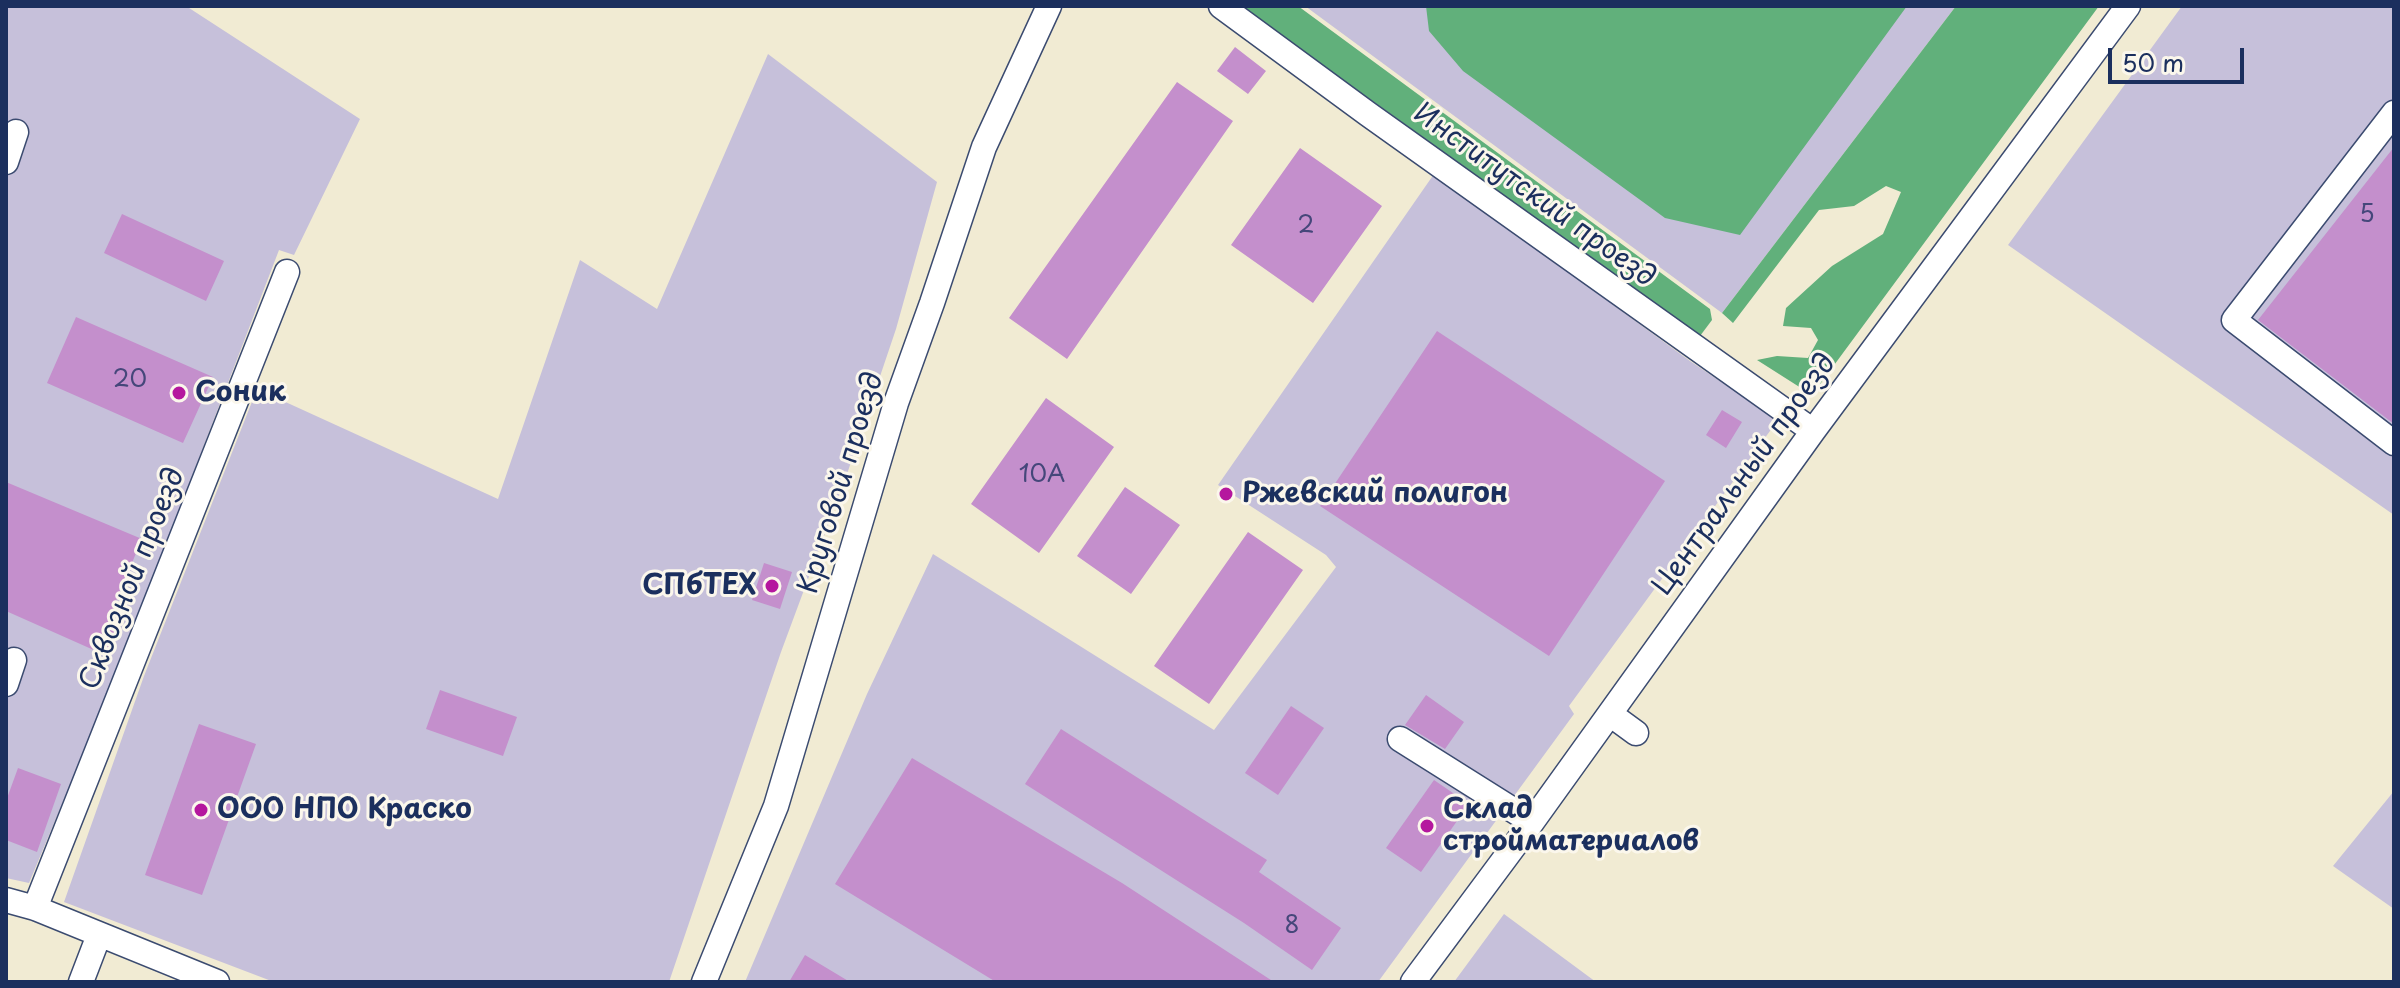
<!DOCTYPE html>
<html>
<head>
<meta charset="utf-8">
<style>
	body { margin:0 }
	#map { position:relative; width:2400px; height:988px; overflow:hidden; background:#f1ebd3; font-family:"Playpen Sans",sans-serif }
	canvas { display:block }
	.frame { position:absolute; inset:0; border:8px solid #1b2f5e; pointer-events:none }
	.scale { position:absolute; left:2108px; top:48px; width:136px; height:36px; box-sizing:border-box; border:4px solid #1b2f5e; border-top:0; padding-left:10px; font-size:24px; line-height:28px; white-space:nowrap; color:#1b2f5e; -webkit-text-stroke:6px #fbf7ec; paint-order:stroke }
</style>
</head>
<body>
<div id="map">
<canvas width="2400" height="988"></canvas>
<div class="frame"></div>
<div class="scale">50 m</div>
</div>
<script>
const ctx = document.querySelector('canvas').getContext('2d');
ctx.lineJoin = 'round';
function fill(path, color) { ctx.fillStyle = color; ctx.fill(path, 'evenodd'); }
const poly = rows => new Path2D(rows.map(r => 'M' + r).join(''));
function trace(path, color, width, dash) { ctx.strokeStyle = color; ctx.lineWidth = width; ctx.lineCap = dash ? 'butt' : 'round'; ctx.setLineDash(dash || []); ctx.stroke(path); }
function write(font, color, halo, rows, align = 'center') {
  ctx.font = font + ' "Playpen Sans",sans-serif'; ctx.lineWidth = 6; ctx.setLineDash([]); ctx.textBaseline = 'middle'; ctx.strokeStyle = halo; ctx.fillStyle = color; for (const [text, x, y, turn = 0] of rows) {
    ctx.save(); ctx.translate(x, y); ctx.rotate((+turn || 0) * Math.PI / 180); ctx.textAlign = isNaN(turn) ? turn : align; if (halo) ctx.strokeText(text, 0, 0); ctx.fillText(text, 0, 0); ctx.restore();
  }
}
const industrial = poly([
	[6,6,186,6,360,119,294,255,279,250,113,682,29,883,6,878],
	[1305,6,1956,6,1722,313],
	[2182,6,2394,6,2394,515,2008,245],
	[768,54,937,182,896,329,847,474,781,652,669,982,274,982,64,902,144,676,257,389,498,499,580,260,657,309],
	[1434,174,1690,361,1778,420,1569,706,1574,714,1378,982,745,982,867,694,933,554,1214,730,1336,567,1326,555,1218,485],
	[2394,791,2394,909,2333,866],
	[1504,914,1596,982,1454,982]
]);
const forest = poly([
	[1240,6,1298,6,1710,309,1712,320,1700,336],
	[1426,6,1907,6,1740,235,1665,218,1463,71,1429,31],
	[1956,6,2099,6,1812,395,1757,360,1777,356,1808,358,1818,340,1811,328,1783,326,1786,308,1832,266,1883,234,1901,192,1886,186,1854,206,1819,210,1733,323,1722,313]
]);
const building = poly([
	[1235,47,1266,71,1248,94,1217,71],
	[1177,82,1233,121,1067,359,1009,318],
	[2394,147,2394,424,2258,320],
	[1300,148,1382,206,1313,303,1231,245],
	[122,214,224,261,206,301,104,253],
	[76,317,213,377,183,443,47,383],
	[1437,331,1665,481,1549,656,1320,506],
	[1046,398,1114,447,1039,553,971,504],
	[1722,410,1742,422,1726,448,1706,435],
	[6,482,142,539,113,608,123,612,105,655,6,611],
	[1125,487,1180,525,1131,594,1077,556],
	[1248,532,1303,570,1209,704,1154,666],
	[764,563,792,572,780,609,752,600],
	[440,690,517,717,503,756,426,729],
	[1426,695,1464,722,1445,749,1405,725],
	[1291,706,1324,728,1278,795,1245,773],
	[199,724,256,744,202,895,145,875],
	[1061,729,1267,860,1259,872,1341,928,1312,970,1244,923,1025,784],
	[912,758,1122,883,1274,982,996,982,835,884],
	[18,768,61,784,37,852,6,840,6,801],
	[1434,780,1469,804,1421,872,1386,848],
	[805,955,850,982,789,982]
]);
const minor = poly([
	[1221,6,1368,114,1813,431],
	[2394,113,2234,320,2394,443],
	[6,162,16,132],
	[6,684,14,660],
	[1610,714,1636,733],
	[1400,739,1532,822],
	[6,900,35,908,217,982],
	[35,908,287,272],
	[81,982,99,935],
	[704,982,776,806,896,403,932,303,984,147,1049,6],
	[1413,982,1532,822,1813,431,2128,6]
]);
const markers = [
	[179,393,8,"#b5179e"],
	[1226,494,8,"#b5179e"],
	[772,586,8,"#b5179e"],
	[201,810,8,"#b5179e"],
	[1427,826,8,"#b5179e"]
];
const numberNames = [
	["5",2367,215],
	["2",1306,226],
	["20",130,380],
	["10А",1042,475],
	["8",1292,926]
];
const streetNames = [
	["Институтский проезд",1534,196,36],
	["Центральный проезд",1745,475,-54],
	["Круговой проезд",842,483,-73],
	["Сквозной проезд",133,579,-68]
];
const poiNames = [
	["Соник",195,393],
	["Ржевский полигон",1242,494],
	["СПбТЕХ",756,586,"right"],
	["ООО НПО Краско",217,810],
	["Склад",1443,810],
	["стройматериалов",1443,842]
];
fill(industrial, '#c6c0da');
fill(forest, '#61b07b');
fill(building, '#c48fcc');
trace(minor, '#3b4b70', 27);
trace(minor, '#fff', 24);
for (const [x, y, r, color] of markers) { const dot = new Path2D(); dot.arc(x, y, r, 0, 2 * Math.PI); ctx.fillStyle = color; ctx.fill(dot); trace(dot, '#fbf7ec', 3); }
write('24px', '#45477a', null, numberNames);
write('28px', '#1b2f5e', '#fbf7ec', streetNames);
write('bold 28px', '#1b2f5e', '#fbf7ec', poiNames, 'left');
</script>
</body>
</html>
